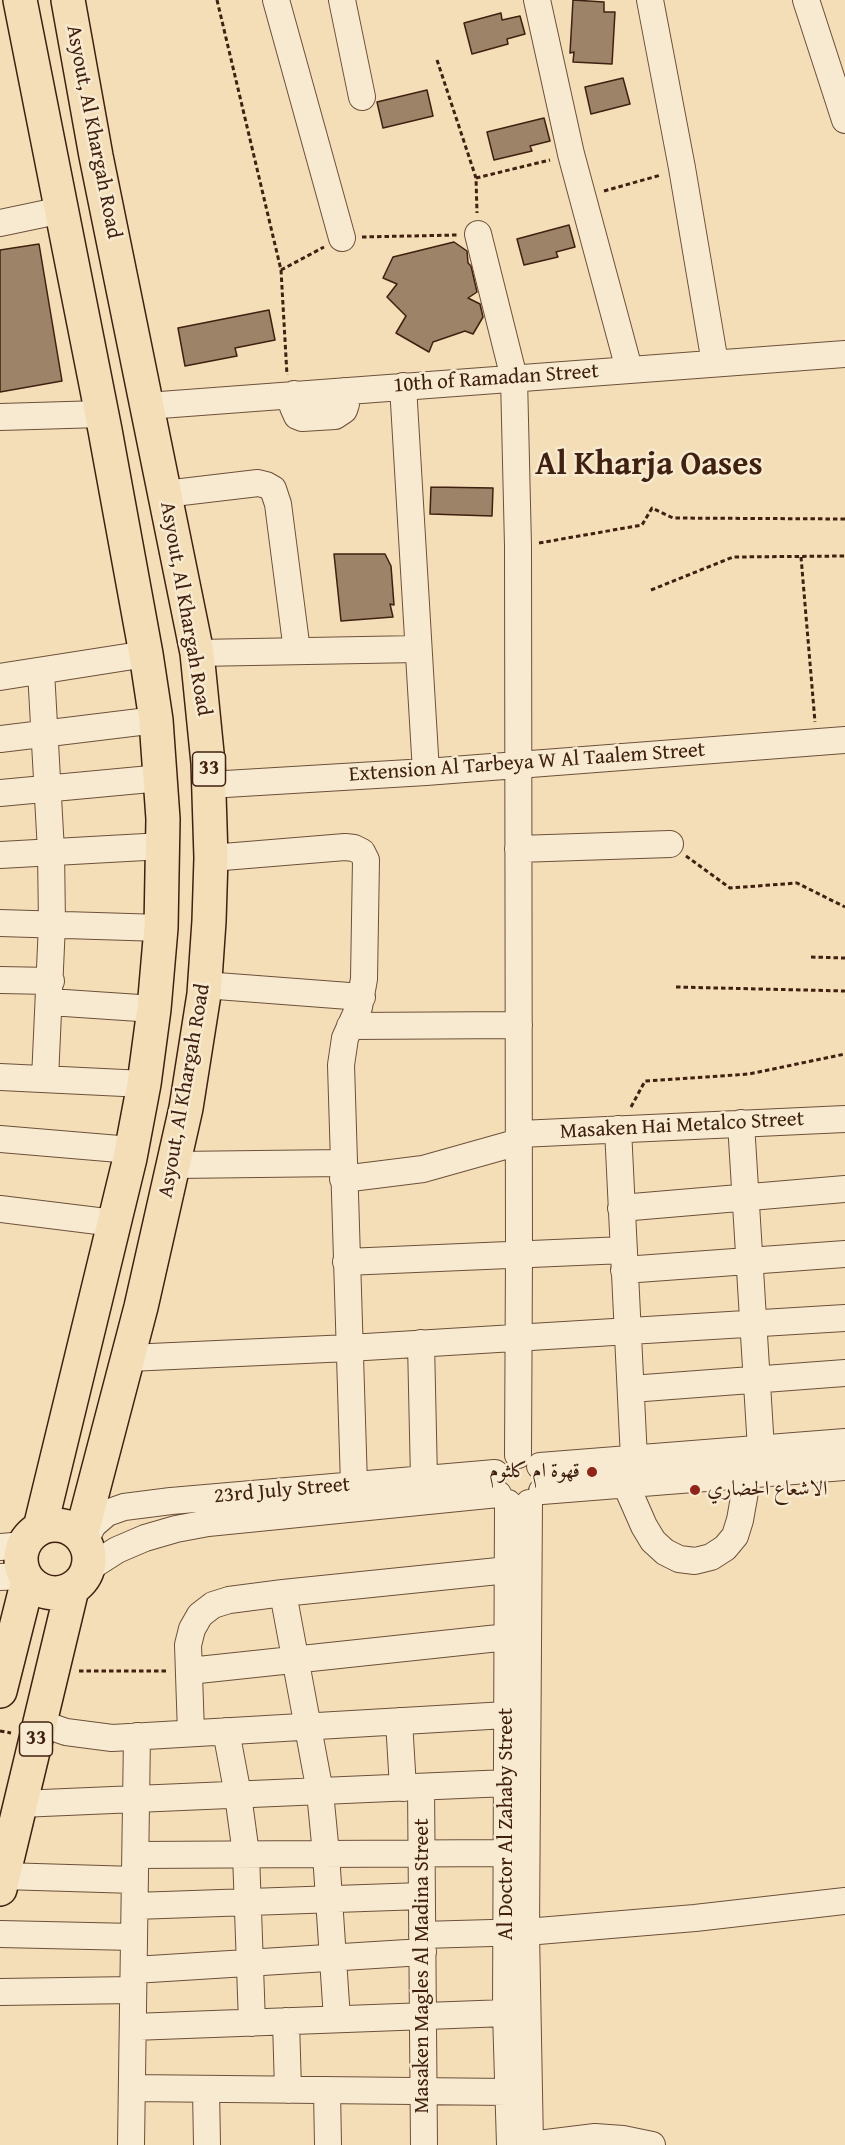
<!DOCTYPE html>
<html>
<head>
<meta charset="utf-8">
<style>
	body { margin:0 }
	canvas { display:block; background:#f3deb7 }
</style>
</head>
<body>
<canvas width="845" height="2145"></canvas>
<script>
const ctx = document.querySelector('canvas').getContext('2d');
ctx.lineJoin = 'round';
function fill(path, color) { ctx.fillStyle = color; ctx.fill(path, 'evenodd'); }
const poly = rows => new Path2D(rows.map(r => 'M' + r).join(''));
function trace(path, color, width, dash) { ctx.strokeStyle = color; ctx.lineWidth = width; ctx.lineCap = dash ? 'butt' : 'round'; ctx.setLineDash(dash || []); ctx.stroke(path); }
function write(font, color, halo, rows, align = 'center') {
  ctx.font = font + ' "Gentium Book Plus",Amiri,serif'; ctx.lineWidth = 5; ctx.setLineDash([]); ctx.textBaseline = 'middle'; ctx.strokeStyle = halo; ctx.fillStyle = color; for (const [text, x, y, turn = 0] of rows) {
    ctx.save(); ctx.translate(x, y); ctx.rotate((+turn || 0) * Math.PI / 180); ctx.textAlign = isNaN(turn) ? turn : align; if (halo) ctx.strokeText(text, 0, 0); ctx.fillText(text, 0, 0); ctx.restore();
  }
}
const building = poly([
	[573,0,604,2,604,12,615,12,612,64,573,62,574,52,570,53,573,0],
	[501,13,502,20,520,16,525,34,507,39,508,44,472,54,464,23,501,13],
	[623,78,630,104,591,114,585,87,623,78],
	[427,90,433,116,383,128,377,102,427,90],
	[544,118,550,141,530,146,532,151,494,160,487,132,544,118],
	[569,225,575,247,556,252,558,257,524,265,517,239,569,225],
	[454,242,467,251,468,263,471,266,477,292,468,298,480,304,483,317,473,334,465,331,433,342,429,352,396,333,406,316,387,297,397,284,383,278,393,257,454,242],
	[39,244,62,381,0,392,0,250,39,244],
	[269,310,275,340,235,348,237,356,185,366,178,328,269,310],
	[431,487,493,488,492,516,430,514,431,487],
	[334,554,385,554,391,566,394,605,390,604,393,617,341,621,334,554]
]);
const path = poly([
	[217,0,281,270,287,375],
	[437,60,476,178,477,213],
	[476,178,550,160],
	[604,191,661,175],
	[362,237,457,235],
	[281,270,324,247],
	[539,543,642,525,652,508,673,518,845,519],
	[801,557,815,722],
	[651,590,733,557,845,556],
	[686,856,730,888,797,883,845,907],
	[811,957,845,958],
	[676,987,845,991],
	[631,1107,645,1081,749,1074,845,1054],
	[79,1671,168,1671],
	[0,1731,11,1733]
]);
const minor = poly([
	[276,0,342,238],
	[342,0,362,97],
	[537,0,571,154,629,369],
	[650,0,682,168,715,363],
	[806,0,845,120],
	[0,223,62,210],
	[478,234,514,378,518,546,519,1255,518,1455],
	[403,386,426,772],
	[294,394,293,407,297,416,302,418,335,416,344,410,346,404,344,391],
	[147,406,845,354],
	[0,417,101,414],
	[165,494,258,483,266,485,273,489,278,504,297,651],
	[197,653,418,649],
	[41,671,51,851,52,924,45,1079],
	[0,677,146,654],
	[0,739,156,720],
	[209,785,426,772,845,740],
	[0,793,161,778],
	[518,849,670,844],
	[0,855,163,846],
	[211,858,345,847,354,848,362,852,366,860,364,979,359,1007,345,1038,341,1065,354,1485],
	[0,923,161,928],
	[0,980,51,981],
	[204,985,362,997],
	[50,1002,154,1009],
	[350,1026,519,1025],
	[0,1077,144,1084],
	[741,1123,761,1449],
	[618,1129,634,1459],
	[520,1134,845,1119],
	[0,1139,131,1150],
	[175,1165,342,1163],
	[343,1179,423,1169,519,1142],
	[621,1208,845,1189],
	[0,1209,114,1223],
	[346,1262,624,1250],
	[624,1270,845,1254],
	[421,1343,424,1479],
	[129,1358,349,1348,845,1318],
	[631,1389,845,1373],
	[540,1466,845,1442],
	[626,1485,644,1526,653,1541,665,1552,679,1559,695,1561,711,1557,725,1548,735,1536,740,1520,748,1475],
	[542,1491,845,1467],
	[508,1503,506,2013,510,2145],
	[529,1503,526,1932,530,2145],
	[85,1541,93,1525,107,1513,124,1507,171,1501,495,1473],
	[0,1547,24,1545],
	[89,1568,117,1550,145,1538,176,1529,208,1523,498,1494],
	[0,1577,25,1576],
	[283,1593,320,1792,326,1854,337,2019],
	[189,1671,508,1637],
	[399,1721,403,1788],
	[40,1723,66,1732,112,1738,506,1715],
	[226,1731,238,1795,246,1854,252,2023],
	[191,1733,188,1645,192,1629,200,1615,213,1605,229,1600,283,1593,508,1570],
	[421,1787,424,2145],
	[20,1804,507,1783],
	[136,1855,507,1853],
	[3,1876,135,1880],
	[135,1906,422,1896],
	[0,1934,134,1937],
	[422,1935,526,1932,695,1918,845,1901],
	[134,1970,423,1952],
	[0,1992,133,1990],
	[286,2021,288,2090],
	[133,2027,506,2013],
	[132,2088,508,2092],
	[206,2089,207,2145],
	[327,2090,328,2145],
	[131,2145,137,1736],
	[530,2145,595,2137,623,2139,652,2145]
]);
const highway = poly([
	[20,0,105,430,146,654,156,720,163,819,161,928,154,1009,144,1084,130,1158,40,1528],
	[68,0,96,156,197,653,208,763,211,858,209,921,204,994,186,1108,141,1307,81,1536],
	'21 1559a34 34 0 1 1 68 0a34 34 0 1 1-68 0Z',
	[0,1691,28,1580],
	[0,1889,72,1589]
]);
const markers = [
	[592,1472,6,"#8f2418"],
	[695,1490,6,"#8f2418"]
];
const shields = [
	[209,769,33],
	[36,1739,33]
];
const shieldNames = [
	["33",209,769],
	["33",36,1739]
];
const streetNames = [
	["Asyout, Al Khargah Road",93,132,79],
	["10th of Ramadan Street",496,379,-4],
	["Asyout, Al Khargah Road",185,609,80],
	["Extension Al Tarbeya W Al Taalem Street",527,763,-4],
	["Asyout, Al Khargah Road",185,1091,-80],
	["Masaken Hai Metalco Street",682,1126,-3],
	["23rd July Street",282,1491,-5],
	["Al Doctor Al Zahaby Street",507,1824,-90],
	["Masaken Magles Al Madina Street",423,1966,-90]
];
const poiNames = [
	["قهوة ام كلثوم",580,1472],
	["الاشعاع الحضاري",707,1490,"left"]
];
const townNames = [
	["Al Kharja Oases",649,466]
];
fill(building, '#9d8367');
trace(building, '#402010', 1.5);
trace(minor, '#6d503a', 28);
trace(highway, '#402010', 36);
trace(path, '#402010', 3, [4.5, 3]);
trace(minor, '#f7ead0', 26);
trace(highway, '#f3deb7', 33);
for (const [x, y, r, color] of markers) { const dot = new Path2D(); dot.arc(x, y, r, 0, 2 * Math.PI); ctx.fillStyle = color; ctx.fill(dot); trace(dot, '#f7ead0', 2); }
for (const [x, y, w] of shields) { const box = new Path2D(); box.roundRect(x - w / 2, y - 17, w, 34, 4.5); ctx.fillStyle = '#f7ead0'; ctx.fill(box); trace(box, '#402010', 1.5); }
write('bold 20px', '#402010', null, shieldNames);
write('21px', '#402010', '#f7ead0', streetNames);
write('21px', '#402010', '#f7ead0', poiNames, 'right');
write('bold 33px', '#402010', '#f7ead0', townNames);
</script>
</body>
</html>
